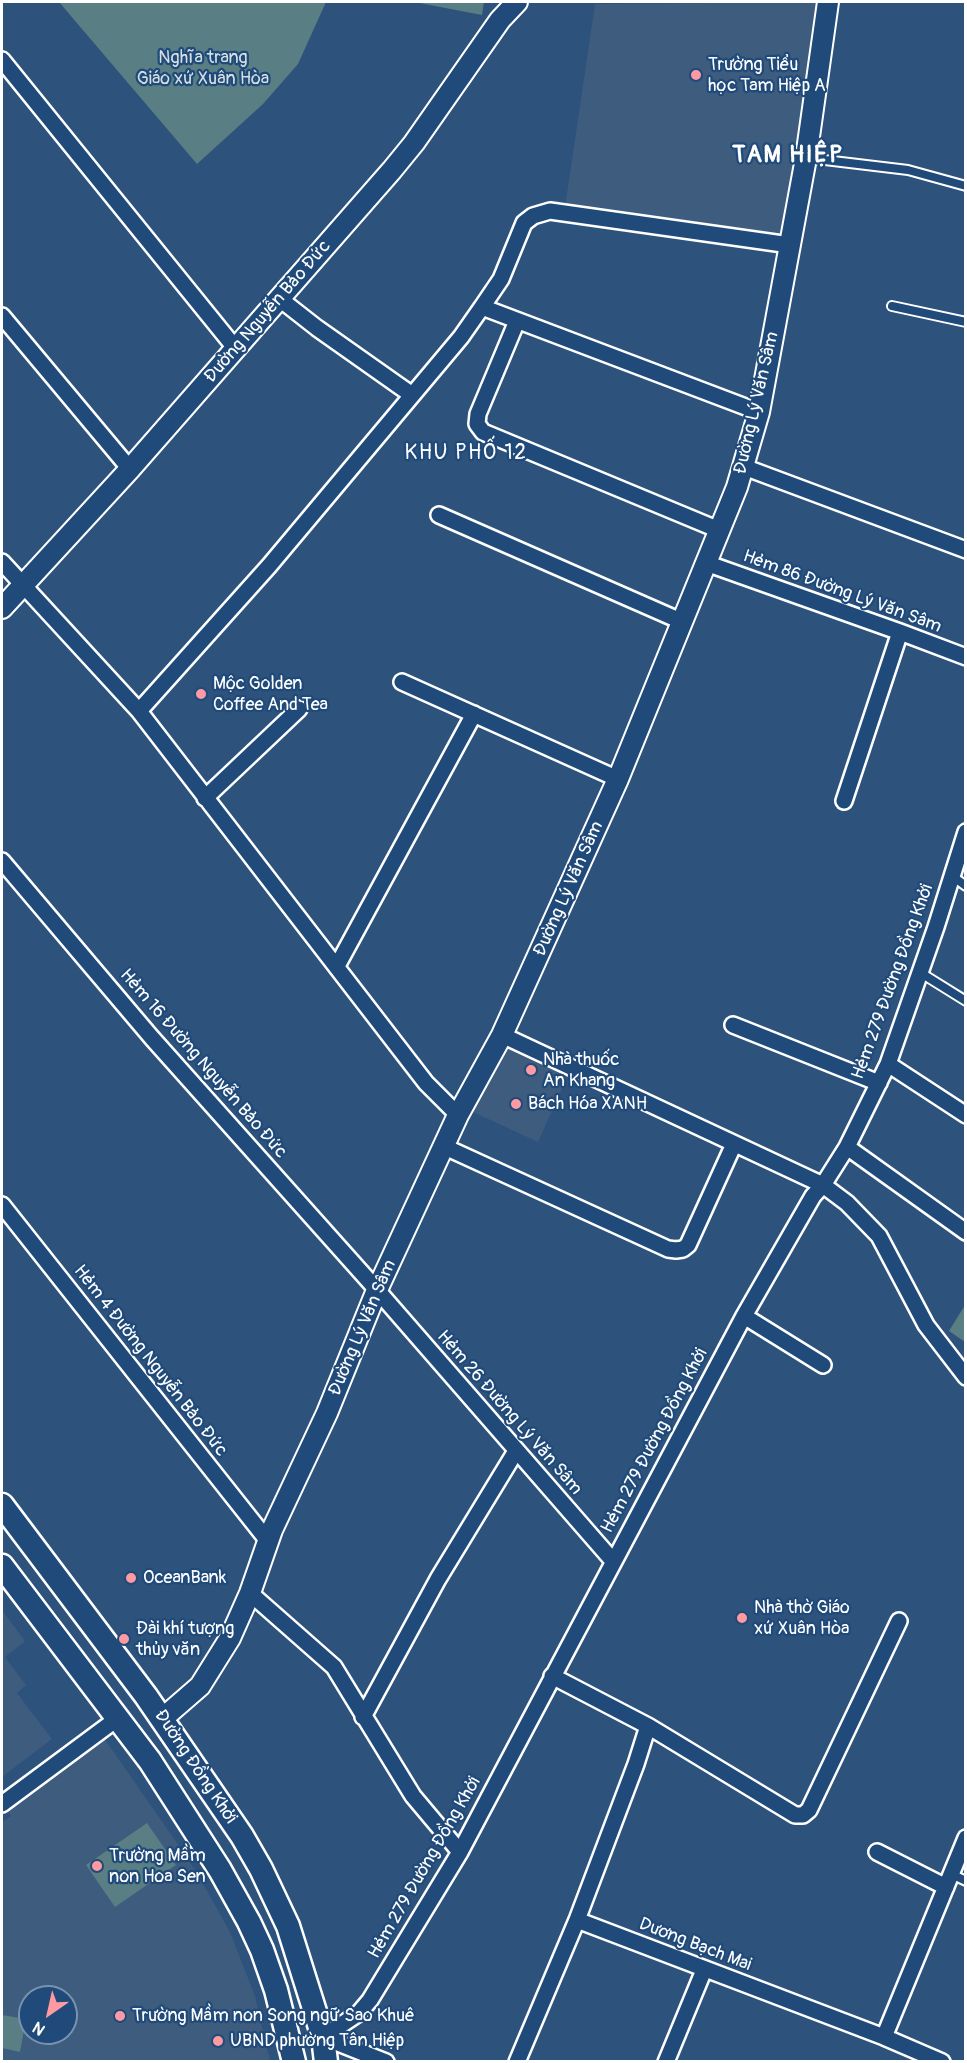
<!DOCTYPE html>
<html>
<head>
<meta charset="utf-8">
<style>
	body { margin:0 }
	#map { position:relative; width:967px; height:2063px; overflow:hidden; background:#2d527c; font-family:Pangolin,sans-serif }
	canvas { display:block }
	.frame { position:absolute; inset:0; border:3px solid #fff; pointer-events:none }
	.north { position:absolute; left:18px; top:1985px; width:60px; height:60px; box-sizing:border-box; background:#1f4a7a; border:2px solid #7992af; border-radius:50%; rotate:214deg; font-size:16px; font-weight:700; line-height:24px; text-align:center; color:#fff }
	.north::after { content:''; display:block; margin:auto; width:21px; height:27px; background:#ff9aa2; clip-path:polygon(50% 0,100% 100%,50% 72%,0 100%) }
</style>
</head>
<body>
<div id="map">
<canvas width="967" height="2063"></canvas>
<div class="frame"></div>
<div class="north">N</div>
</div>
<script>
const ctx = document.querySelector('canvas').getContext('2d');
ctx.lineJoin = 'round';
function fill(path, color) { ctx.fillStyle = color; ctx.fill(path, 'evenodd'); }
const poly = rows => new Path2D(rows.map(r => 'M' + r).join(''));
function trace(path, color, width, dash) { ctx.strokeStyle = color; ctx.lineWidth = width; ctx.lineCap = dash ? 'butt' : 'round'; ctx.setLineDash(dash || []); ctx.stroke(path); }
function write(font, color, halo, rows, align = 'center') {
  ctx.font = font + ' Pangolin,sans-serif'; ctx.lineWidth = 4.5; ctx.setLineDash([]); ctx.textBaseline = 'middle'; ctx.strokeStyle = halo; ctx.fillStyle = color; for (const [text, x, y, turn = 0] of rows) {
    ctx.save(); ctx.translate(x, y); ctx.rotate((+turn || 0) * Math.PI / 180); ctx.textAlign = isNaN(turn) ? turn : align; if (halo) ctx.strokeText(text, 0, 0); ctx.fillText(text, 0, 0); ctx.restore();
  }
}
const built = poly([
	[817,2,797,146,780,237,565,207,595,4],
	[504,1044,569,1073,538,1142,473,1112],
	[2,1610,25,1641,5,1657,26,1685,17,1693,52,1739,2,1777],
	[104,1738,177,1843,198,1875,230,1932,255,1996,270,2061,2,2061,2,1822,11,1816,7,1810],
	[30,1997,66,1997,66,2033,30,2033]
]);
const green = poly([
	[59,2,326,2,298,64,263,104,197,164],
	[414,2,484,2,482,15],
	[965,1305,965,1342,949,1331],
	[147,1823,176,1865,115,1907,86,1865],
	[2,2015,26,2019,20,2052,2,2048]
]);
const service = poly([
	[808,158,908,170,966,186],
	[892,306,966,322],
	[952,876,966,886],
	[921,973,966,1001],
	[951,1874,966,1881]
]);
const minor = poly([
	[2,60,236,349],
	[280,299,317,328,412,395],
	[482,307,501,279,524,223,533,216,550,211,790,245],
	[2,316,130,469],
	[517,321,478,414,477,424,483,432,719,530],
	[744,467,966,550],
	[439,515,683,622],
	[2,562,139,711,426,1083,458,1115],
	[706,563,900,632,966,657],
	[402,682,618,779],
	[139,711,269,566,461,337,482,307,759,412],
	[205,798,299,709],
	[844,801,900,632],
	[2,861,152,1038,377,1290,613,1561],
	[337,966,474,714],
	[733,1025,879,1083],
	[502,1035,823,1185,847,1203,879,1236,926,1325,966,1377],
	[888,1064,966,1115],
	[445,1147,668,1249,676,1250,683,1249,688,1245,734,1144],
	[847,1147,966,1232],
	[2,1205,268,1541],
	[744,1316,823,1365],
	[250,1593,334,1667,413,1796,460,1852],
	[552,1676,648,1726,795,1815,803,1815,809,1810,899,1621],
	[363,1717,438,1579,516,1451],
	[2,1804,118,1718],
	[877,1852,946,1887],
	[577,1920,636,1764,648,1726],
	[323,2037,359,2013,370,2000,460,1852,744,1316,813,1196,823,1185,847,1147,888,1064,936,927,966,832],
	[323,2037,386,2062],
	[884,2037,966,1838],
	[517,2062,577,1920,884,2037,942,2062],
	[666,2062,704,1970]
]);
const tertiary = poly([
	[2,608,130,469,392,170,414,143,500,20,517,2],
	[162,1719,200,1686,230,1638,250,1593,272,1530,327,1413,377,1290,458,1115,502,1035,618,779,737,487,759,412,806,158,828,2]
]);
const secondary = poly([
	[2,1505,146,1696,242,1836,261,1869,288,1926,323,2037,326,2062],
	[2,1566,150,1761,220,1870,249,1922,262,1950,276,1990,294,2062]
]);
const markers = [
	[696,75,6,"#ff9aa2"],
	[201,694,6,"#ff9aa2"],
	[531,1070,6,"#ff9aa2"],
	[516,1104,6,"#ff9aa2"],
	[131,1578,6,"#ff9aa2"],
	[742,1618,6,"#ff9aa2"],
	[124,1639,6,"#ff9aa2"],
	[97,1866,6,"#ff9aa2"],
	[120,2016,6,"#ff9aa2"],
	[218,2041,6,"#ff9aa2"]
];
const parkNames = [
	["Nghĩa trang",203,58],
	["Giáo xứ Xuân Hòa",203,79]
];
const poiNames = [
	["Trường Tiểu",708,65],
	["học Tam Hiệp A",708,86],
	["Mộc Golden",213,684],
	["Coffee And Tea",213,705],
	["Nhà thuốc",543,1060],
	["An Khang",543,1081],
	["Bách Hóa XANH",528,1104],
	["OceanBank",143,1578],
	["Nhà thờ Giáo",754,1608],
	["xứ Xuân Hòa",754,1629],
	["Đài khí tượng",136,1629],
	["thủy văn",136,1650],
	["Trường Mầm",109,1856],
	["non Hoa Sen",109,1877],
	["Trường Mầm non Song ngữ Sao Khuê",132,2016],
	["UBND phường Tân Hiệp",230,2041]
];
const streetNames = [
	["Đường Nguyễn Bảo Đức",268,312,-49],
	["Đường Lý Văn Sâm",757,403,-77],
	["Hẻm 86 Đường Lý Văn Sâm",842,592,20],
	["Đường Lý Văn Sâm",569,889,-66],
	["Hẻm 279 Đường Đồng Khởi",893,982,-70],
	["Hẻm 16 Đường Nguyễn Bảo Đức",203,1064,49],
	["Đường Lý Văn Sâm",363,1328,-67],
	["Hẻm 4 Đường Nguyễn Bảo Đức",150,1361,52],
	["Hẻm 26 Đường Lý Văn Sâm",509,1413,49],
	["Hẻm 279 Đường Đồng Khởi",655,1441,-62],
	["Đường Đồng Khởi",195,1767,56],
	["Hẻm 279 Đường Đồng Khởi",425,1868,-60],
	["Dương Bạch Mai",695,1945,21]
];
const quarterNames = [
	["KHU PHỐ 12",466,454]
];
const districtNames = [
	["TAM HIỆP",788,156]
];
fill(built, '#3d5c7e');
fill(green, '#597e84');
trace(service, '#fff', 12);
trace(minor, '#fff', 20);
trace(tertiary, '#fff', 24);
trace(secondary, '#fff', 27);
trace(service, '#1f4a7a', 8);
trace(minor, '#1f4a7a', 15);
trace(tertiary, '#1f4a7a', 20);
trace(secondary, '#1f4a7a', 22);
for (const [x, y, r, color] of markers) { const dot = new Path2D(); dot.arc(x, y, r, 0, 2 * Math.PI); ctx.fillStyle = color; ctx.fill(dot); trace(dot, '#1f4a7a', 2); }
write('18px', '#d6dfe0', '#1f4a7a', parkNames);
write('18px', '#fff', '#1f4a7a', poiNames, 'left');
write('18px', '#fff', '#1f4a7a', streetNames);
ctx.letterSpacing = '1.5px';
write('21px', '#fff', '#1f4a7a', quarterNames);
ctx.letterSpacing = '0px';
ctx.letterSpacing = '1.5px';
write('bold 24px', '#fff', '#1f4a7a', districtNames);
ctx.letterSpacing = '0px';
</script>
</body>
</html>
